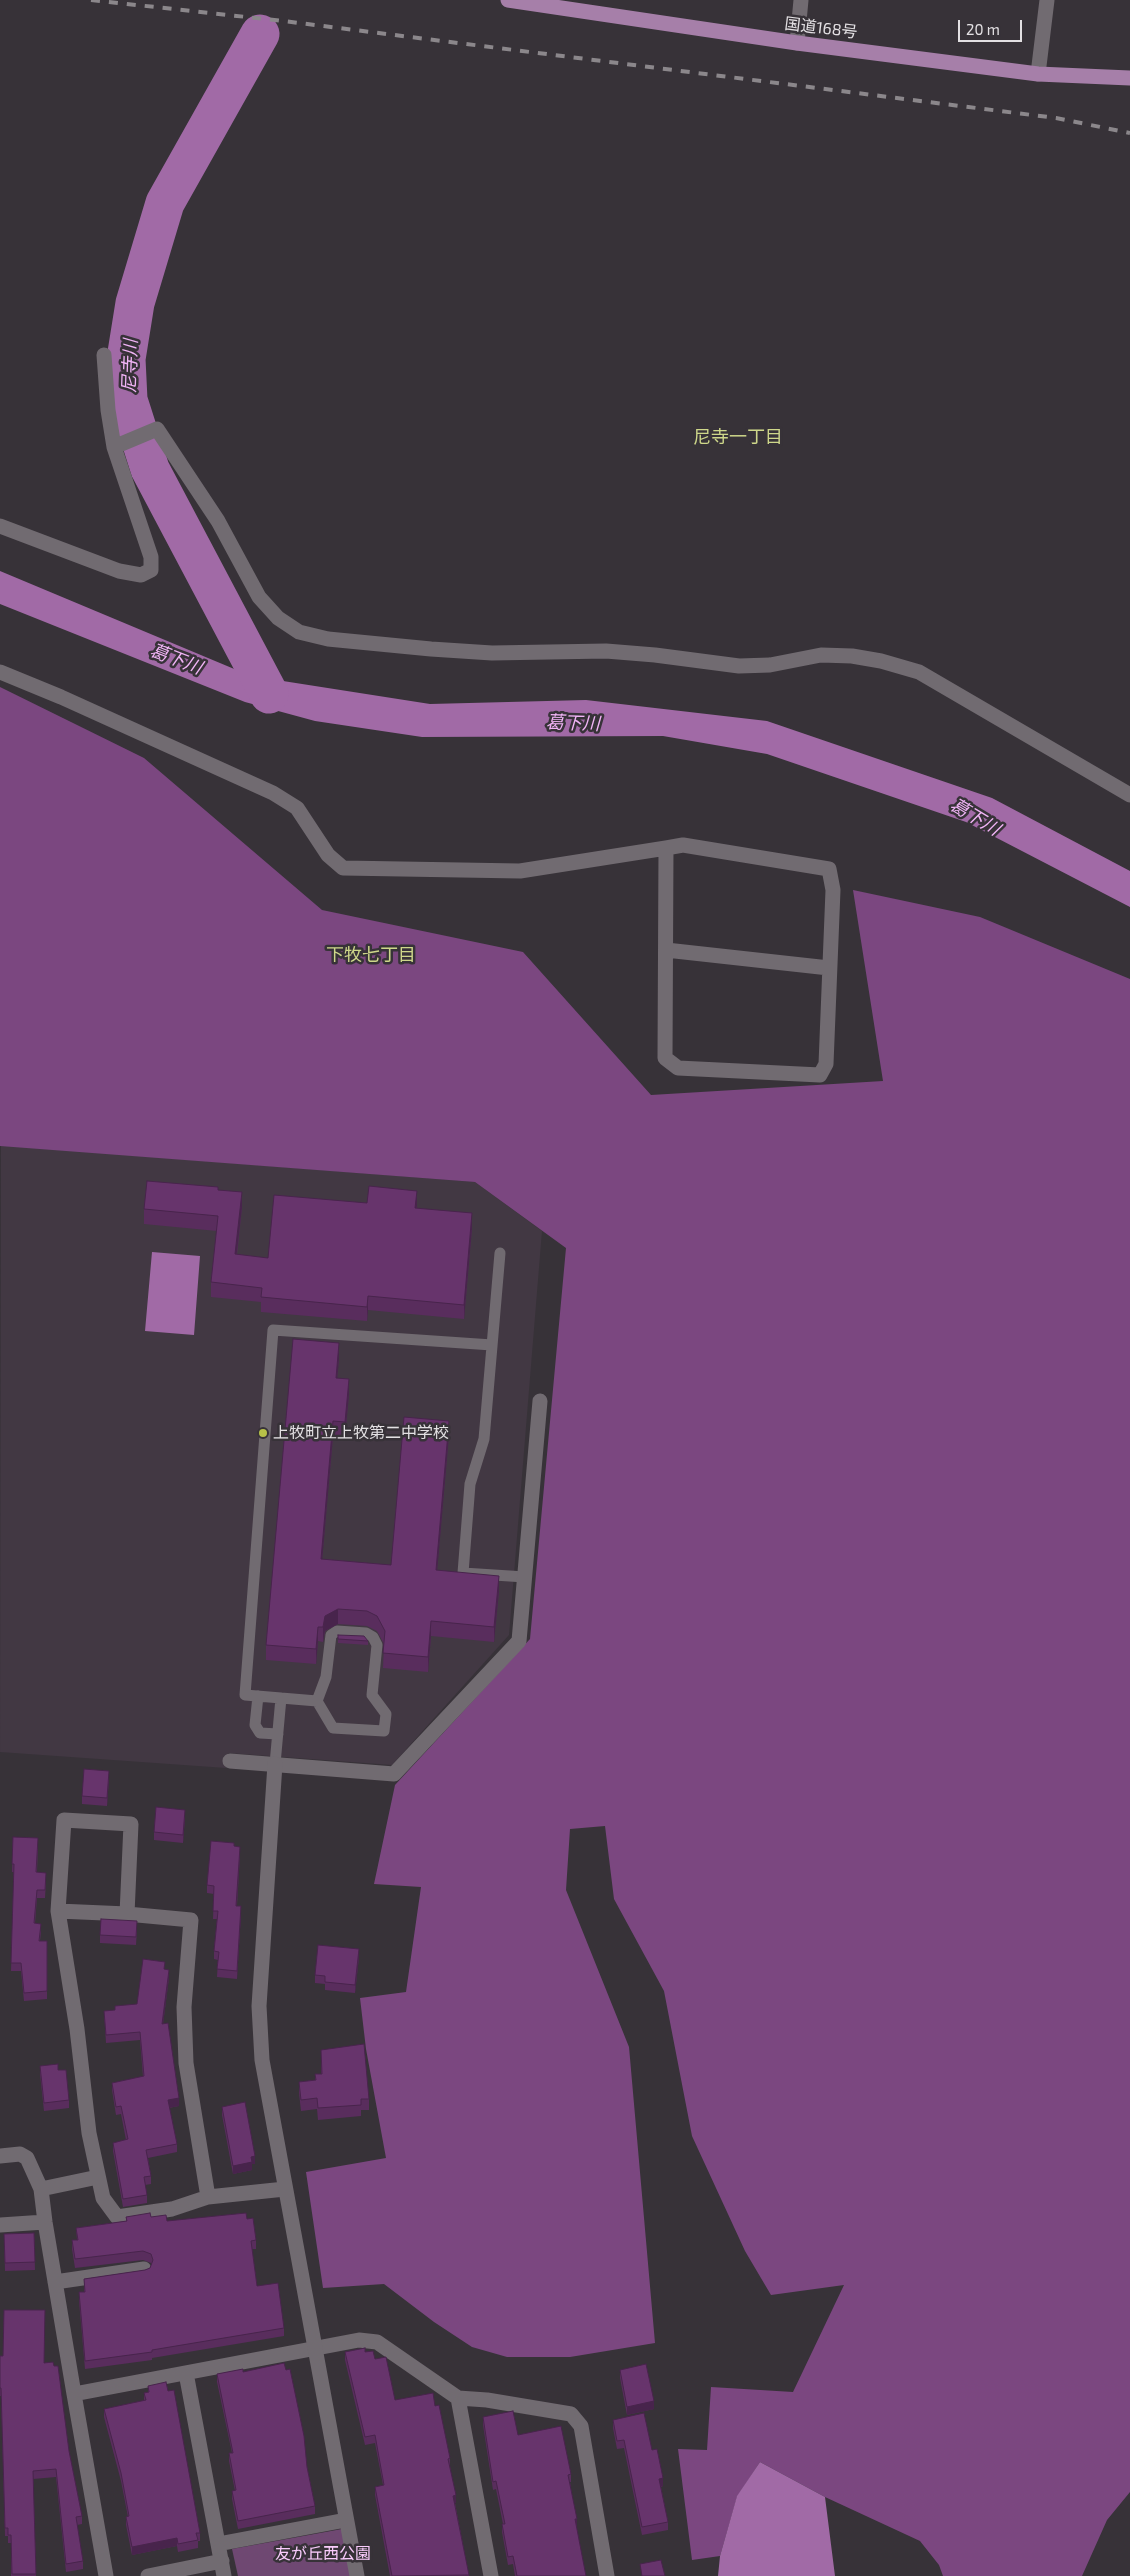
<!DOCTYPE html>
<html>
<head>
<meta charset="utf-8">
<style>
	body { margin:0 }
	#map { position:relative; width:1130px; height:2576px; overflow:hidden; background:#373238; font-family:"Exo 2",sans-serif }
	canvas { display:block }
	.scale { position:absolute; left:958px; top:20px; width:64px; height:22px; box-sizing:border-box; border:2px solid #e3e0e3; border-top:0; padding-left:6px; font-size:15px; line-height:18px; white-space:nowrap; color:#e3e0e3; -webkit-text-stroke:4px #373238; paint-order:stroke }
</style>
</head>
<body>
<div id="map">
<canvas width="1130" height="2576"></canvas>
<div class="scale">20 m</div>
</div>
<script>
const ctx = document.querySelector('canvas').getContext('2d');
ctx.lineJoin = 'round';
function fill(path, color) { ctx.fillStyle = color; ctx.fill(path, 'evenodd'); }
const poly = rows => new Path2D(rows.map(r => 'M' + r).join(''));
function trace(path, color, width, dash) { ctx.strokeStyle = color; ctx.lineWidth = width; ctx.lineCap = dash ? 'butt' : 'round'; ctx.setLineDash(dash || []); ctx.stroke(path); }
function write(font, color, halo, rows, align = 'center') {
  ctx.font = font + ' "Exo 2","Noto Sans JP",sans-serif'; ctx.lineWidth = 5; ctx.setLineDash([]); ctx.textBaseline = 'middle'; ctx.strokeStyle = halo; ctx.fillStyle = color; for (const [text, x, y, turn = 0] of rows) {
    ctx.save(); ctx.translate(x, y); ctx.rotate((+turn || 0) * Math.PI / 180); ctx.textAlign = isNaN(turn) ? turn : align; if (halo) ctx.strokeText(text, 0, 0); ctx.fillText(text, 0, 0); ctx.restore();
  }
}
const built = poly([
	[1,1145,475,1182,542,1231,509,1635,392,1765,228,1753,226,1768,0,1752]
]);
const green = poly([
	[342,2529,351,2576,238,2576,232,2549]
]);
const forest = poly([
	[0,687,144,758,322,910,523,952,651,1095,883,1081,853,890,980,917,1130,979,1130,2492,1107,2520,1082,2576,943,2576,939,2565,920,2541,825,2497,760,2462,737,2497,720,2556,692,2560,678,2449,707,2450,711,2387,793,2392,844,2285,771,2295,745,2251,692,2136,664,1991,614,1899,605,1826,570,1829,566,1890,629,2047,655,2343,570,2357,507,2357,472,2347,434,2322,384,2284,323,2288,306,2172,386,2158,366,2049,360,1998,406,1992,421,1887,374,1884,395,1785,530,1639,566,1248,475,1182,0,1146]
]);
const water = poly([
	[0,571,251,676,430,704,586,700,767,721,992,798,1130,871,1130,907,966,822,767,754,663,736,422,737,315,721,245,702,0,604],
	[152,1252,200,1256,194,1335,145,1331],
	[760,2462,825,2497,835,2576,718,2576,720,2556,737,2496]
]);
const river = poly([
	[260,34,165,203,135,303,126,359,128,400,150,469,269,694]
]);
const service = poly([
	[500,1253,484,1439,470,1484,463,1573,525,1577],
	[258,1696,255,1725,260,1733,278,1734],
	[317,1701,326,1677,331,1635,337,1631,366,1633,373,1637,377,1645,372,1695,386,1714,384,1731,333,1728,317,1701,245,1695,273,1330,492,1345],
	[275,1764,281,1698]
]);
const minor = poly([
	[797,43,801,0],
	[1038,74,1047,0],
	[114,447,157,429,218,521,259,597,278,618,299,632,328,639,431,649,492,653,606,651,655,655,739,666,770,665,821,655,852,656,881,661,919,672,1130,795],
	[0,526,119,571,141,575,151,570,151,557,114,447,108,410,104,355],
	[0,672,61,697,273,793,297,808,328,855,343,868,520,871,666,848,683,845,829,869,833,890,826,1064,820,1075,678,1068,665,1058,666,848],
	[666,950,829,968],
	[230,1761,394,1774,519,1641,540,1401],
	[58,1911,127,1914,191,1920,184,2007,186,2063,208,2197],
	[127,1914,131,1824,64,1820,58,1911,77,2029,89,2133,103,2198,117,2217,172,2209,208,2197,285,2189],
	[0,2156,20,2154,27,2158,41,2189,45,2222,74,2394,359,2340,377,2342,458,2398,487,2400,571,2414,581,2426,607,2576],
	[41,2189,98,2177],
	[0,2225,45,2222],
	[55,2282,144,2269],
	[186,2373,224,2576],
	[74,2394,106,2576],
	[458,2398,491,2576],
	[218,2544,346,2520],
	[148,2576,222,2561]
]);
const tertiary = poly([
	[275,1764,259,2006,262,2060,357,2576]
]);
const trunk = poly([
	[508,0,797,43,1038,74,1130,78]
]);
const rail = poly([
	[91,0,283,21,1056,118,1130,133]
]);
const wall = poly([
	[218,1190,242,1207,237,1255,268,1258,367,1203,417,1205,417,1208,472,1228,464,1319,368,1310,367,1321,261,1312,261,1302,211,1297,211,1282,217,1231,144,1224,144,1209],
	[339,1358,337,1378,349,1394,345,1437,333,1436,322,1559,391,1565,449,1435,437,1570,499,1591,494,1642,431,1636,428,1672,383,1668,384,1644,377,1631,367,1626,338,1624,325,1631,323,1642,318,1641,316,1664,266,1660,266,1645],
	[338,1635,368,1641,368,1645,338,1643],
	[109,1779,107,1806,82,1804,82,1796],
	[185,1818,183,1843,154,1840,154,1832],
	[13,1837,38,1846,37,1872,46,1881,45,1898,37,1898,35,1923,41,1932,40,1941,47,1941,47,1999,24,2001,21,1971,11,1971,14,1872,12,1872],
	[234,1846,240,1855,237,1906,241,1914,237,1979,217,1977,218,1960,214,1959,214,1951,217,1919,213,1919,214,1894,207,1893,207,1885],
	[137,1929,136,1945,100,1943,100,1935],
	[359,1957,355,1993,325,1990,325,1984,315,1983,315,1975],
	[165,1970,169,1978,163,2024,179,2106,169,2108,177,2144,177,2152,148,2158,151,2176,151,2184,145,2185,147,2195,147,2203,123,2207,113,2151,113,2143,126,2140,121,2114,116,2115,112,2090,112,2083,143,2077,140,2040,106,2043,104,2011,115,2011,137,2004],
	[321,2050,369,2099,369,2110,361,2110,361,2116,318,2120,317,2109,301,2111,299,2093,299,2082,315,2080,315,2074,321,2074],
	[40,2066,58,2070,69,2100,69,2108,44,2111,40,2074],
	[222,2107,255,2164,252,2164,252,2170,233,2174,222,2115],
	[126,2217,151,2217,167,2221,247,2219,256,2240,256,2249,252,2249,257,2286,284,2328,284,2336,152,2358,152,2360,85,2369,79,2301,79,2292,84,2292,84,2279,145,2270,150,2268,152,2264,151,2263,143,2260,75,2268,72,2249,72,2240,77,2240,76,2228,126,2221],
	[34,2233,35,2270,5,2271,4,2234],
	[345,2352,365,2352,375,2359,395,2400,435,2406,450,2458,450,2466,456,2503,455,2503,469,2576,390,2576,375,2495,375,2487,383,2485,375,2443,365,2445,345,2360],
	[0,2356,44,2363,69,2451,82,2516,82,2524,77,2525,83,2561,83,2569,66,2572,56,2477,33,2479,36,2576,11,2576,11,2543,8,2543,8,2536,5,2536,1,2396,0,2396],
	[620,2370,654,2409,627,2415,620,2378],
	[243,2372,307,2467,315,2506,315,2514,238,2529,232,2499,232,2491,235,2491,229,2461,229,2453,232,2453,217,2382,217,2374],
	[148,2386,200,2533,200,2541,198,2541,198,2548,178,2552,177,2546,132,2555,126,2525,126,2517,128,2517,121,2481,104,2417,104,2409,144,2401,144,2393,148,2392],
	[483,2417,518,2435,571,2474,571,2482,570,2482,577,2527,576,2527,586,2576,515,2576,513,2564,508,2565,502,2532,502,2524,503,2524,496,2489,493,2490,483,2425],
	[613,2420,652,2450,663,2486,661,2487,668,2522,668,2530,642,2535,624,2448,617,2449,613,2428]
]);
const shadedWall = poly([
	[417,1191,417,1205,415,1223,415,1208],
	[242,1192,242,1207,235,1269,235,1254],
	[472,1213,472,1228,464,1319,464,1305],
	[368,1296,368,1310,367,1321,367,1307],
	[339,1343,339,1358,336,1393,336,1378],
	[349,1379,349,1394,345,1437,345,1422],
	[333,1421,333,1436,321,1573,321,1559],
	[449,1421,449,1435,436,1584,436,1570],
	[499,1576,499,1591,494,1642,494,1627],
	[338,1609,338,1624,325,1631,323,1642,323,1627,325,1616],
	[431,1621,431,1636,428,1672,428,1657],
	[318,1627,318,1641,316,1664,316,1649],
	[109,1771,109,1779,107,1806,107,1798],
	[185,1810,185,1818,183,1843,183,1835],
	[240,1847,240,1855,236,1914,236,1906],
	[241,1906,241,1914,237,1979,237,1971],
	[359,1949,359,1957,355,1993,355,1985],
	[169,1970,169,1978,162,2032,162,2024],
	[179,2098,179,2106,168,2108,168,2100],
	[255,2156,255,2164,252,2164,252,2170,233,2174,233,2166,251,2157],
	[654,2401,654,2409,627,2415,627,2407],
	[663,2478,663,2486,659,2487,659,2479],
	[456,2495,456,2503,453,2504,453,2496],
	[575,2519,577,2519,577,2527,575,2527],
	[177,2538,177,2546,132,2555,132,2547]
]);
const building = poly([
	[147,1181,218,1187,218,1190,242,1192,235,1254,268,1258,274,1195,367,1203,369,1186,417,1191,415,1208,472,1213,464,1305,368,1296,367,1307,261,1297,262,1288,211,1282,218,1216,144,1209,147,1181],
	[293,1339,339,1343,336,1378,349,1379,345,1422,333,1421,321,1559,391,1565,404,1417,449,1421,436,1570,499,1576,494,1627,431,1621,428,1657,383,1653,385,1631,377,1616,367,1611,338,1609,325,1616,323,1627,318,1627,316,1649,266,1645,293,1339],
	[338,1635,364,1636,368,1641,338,1639,338,1635],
	[84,1769,109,1771,107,1798,82,1796,84,1769],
	[156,1807,185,1810,183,1835,154,1832,156,1807],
	[13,1837,38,1838,36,1872,46,1873,45,1890,37,1890,34,1923,41,1924,39,1941,47,1941,47,1991,24,1993,21,1963,11,1963,14,1864,12,1864,13,1837],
	[211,1841,234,1843,234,1846,240,1847,236,1906,241,1906,237,1971,217,1969,219,1952,214,1951,218,1911,213,1911,214,1886,207,1885,211,1841],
	[101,1919,137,1921,136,1937,100,1935,101,1919],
	[318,1945,359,1949,355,1985,325,1982,325,1976,315,1975,318,1945],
	[143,1959,165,1962,164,1969,169,1970,162,2024,168,2023,179,2098,168,2100,177,2144,146,2150,151,2176,144,2177,147,2195,123,2199,113,2143,128,2139,121,2106,116,2107,112,2083,144,2076,140,2032,106,2035,104,2011,115,2010,115,2006,137,2004,143,1959],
	[364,2044,369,2099,361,2099,361,2105,318,2108,317,2098,301,2100,299,2082,316,2080,315,2074,322,2074,321,2050,364,2044],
	[58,2064,58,2070,66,2070,69,2100,44,2103,40,2066,58,2064],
	[245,2102,255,2156,251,2157,252,2162,233,2166,222,2107,245,2102],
	[150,2213,151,2217,166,2215,167,2221,246,2213,247,2219,253,2218,256,2240,251,2241,257,2286,278,2283,284,2328,152,2350,152,2352,85,2361,79,2292,85,2292,84,2279,145,2270,150,2268,153,2260,151,2254,143,2251,75,2259,72,2240,78,2240,76,2228,127,2221,126,2217,150,2213],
	[34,2233,35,2262,5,2263,4,2234,34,2233],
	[4,2310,45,2310,44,2363,53,2362,54,2366,58,2366,69,2451,82,2516,76,2517,83,2561,66,2564,56,2469,33,2471,36,2574,12,2574,11,2535,8,2535,8,2528,5,2528,1,2388,0,2388,0,2356,3,2356,4,2310],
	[365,2348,365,2352,373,2351,375,2359,386,2357,395,2400,433,2393,435,2406,439,2405,450,2458,448,2459,456,2495,453,2496,469,2575,392,2576,375,2487,384,2485,375,2435,365,2437,345,2352,365,2348],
	[284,2363,286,2370,290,2369,304,2436,307,2467,315,2506,238,2521,232,2491,236,2490,229,2453,233,2453,217,2374,243,2369,243,2372,284,2363],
	[646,2364,654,2401,627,2407,620,2370,646,2364],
	[166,2382,168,2391,174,2390,200,2533,196,2533,198,2540,178,2544,177,2538,132,2547,126,2517,129,2516,121,2473,104,2409,146,2400,144,2393,149,2392,148,2386,166,2382],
	[513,2411,518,2435,561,2426,571,2474,568,2475,577,2519,575,2519,586,2576,517,2576,513,2556,508,2557,502,2524,505,2524,496,2481,493,2482,483,2417,513,2411],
	[644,2413,652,2450,657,2449,663,2478,659,2479,668,2522,642,2527,624,2440,617,2441,613,2420,644,2413],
	[661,2560,665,2576,642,2576,640,2564,661,2560]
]);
const markers = [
	[263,1433,5,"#b7c148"]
];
const streetNames = [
	["国道168号",821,28,7]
];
const poiNames = [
	["上牧町立上牧第二中学校",273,1433]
];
const parkNames = [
	["友が丘西公園",323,2554]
];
const waterNames = [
	["尼寺川",130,366,-88],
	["葛下川",176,659,21],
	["葛下川",573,723,2],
	["葛下川",975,817,31]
];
const neighbourhoodNames = [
	["尼寺一丁目",738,437],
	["下牧七丁目",371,955]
];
fill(built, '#423843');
fill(green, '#6f4872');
fill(forest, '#7b4780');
fill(water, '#a16aa6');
trace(river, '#a16aa6', 39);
trace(service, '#716b71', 11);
trace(minor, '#716b71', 15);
trace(tertiary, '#716b71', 15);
trace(trunk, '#a67fa9', 15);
trace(rail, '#8b878b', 4, [9, 9]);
fill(wall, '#592d5d');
fill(shadedWall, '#48244c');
fill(building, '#67346c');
trace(building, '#48244c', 1);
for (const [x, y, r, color] of markers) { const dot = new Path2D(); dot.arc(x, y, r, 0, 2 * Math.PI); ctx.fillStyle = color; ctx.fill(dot); trace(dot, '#373238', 2); }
write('16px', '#e3e0e3', '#373238', streetNames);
write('16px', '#e3e0e3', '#373238', poiNames, 'left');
write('16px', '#f9cbfc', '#373238', parkNames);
write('italic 18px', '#f1b4f6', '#373238', waterNames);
write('18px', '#ced78a', '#373238', neighbourhoodNames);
</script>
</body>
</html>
